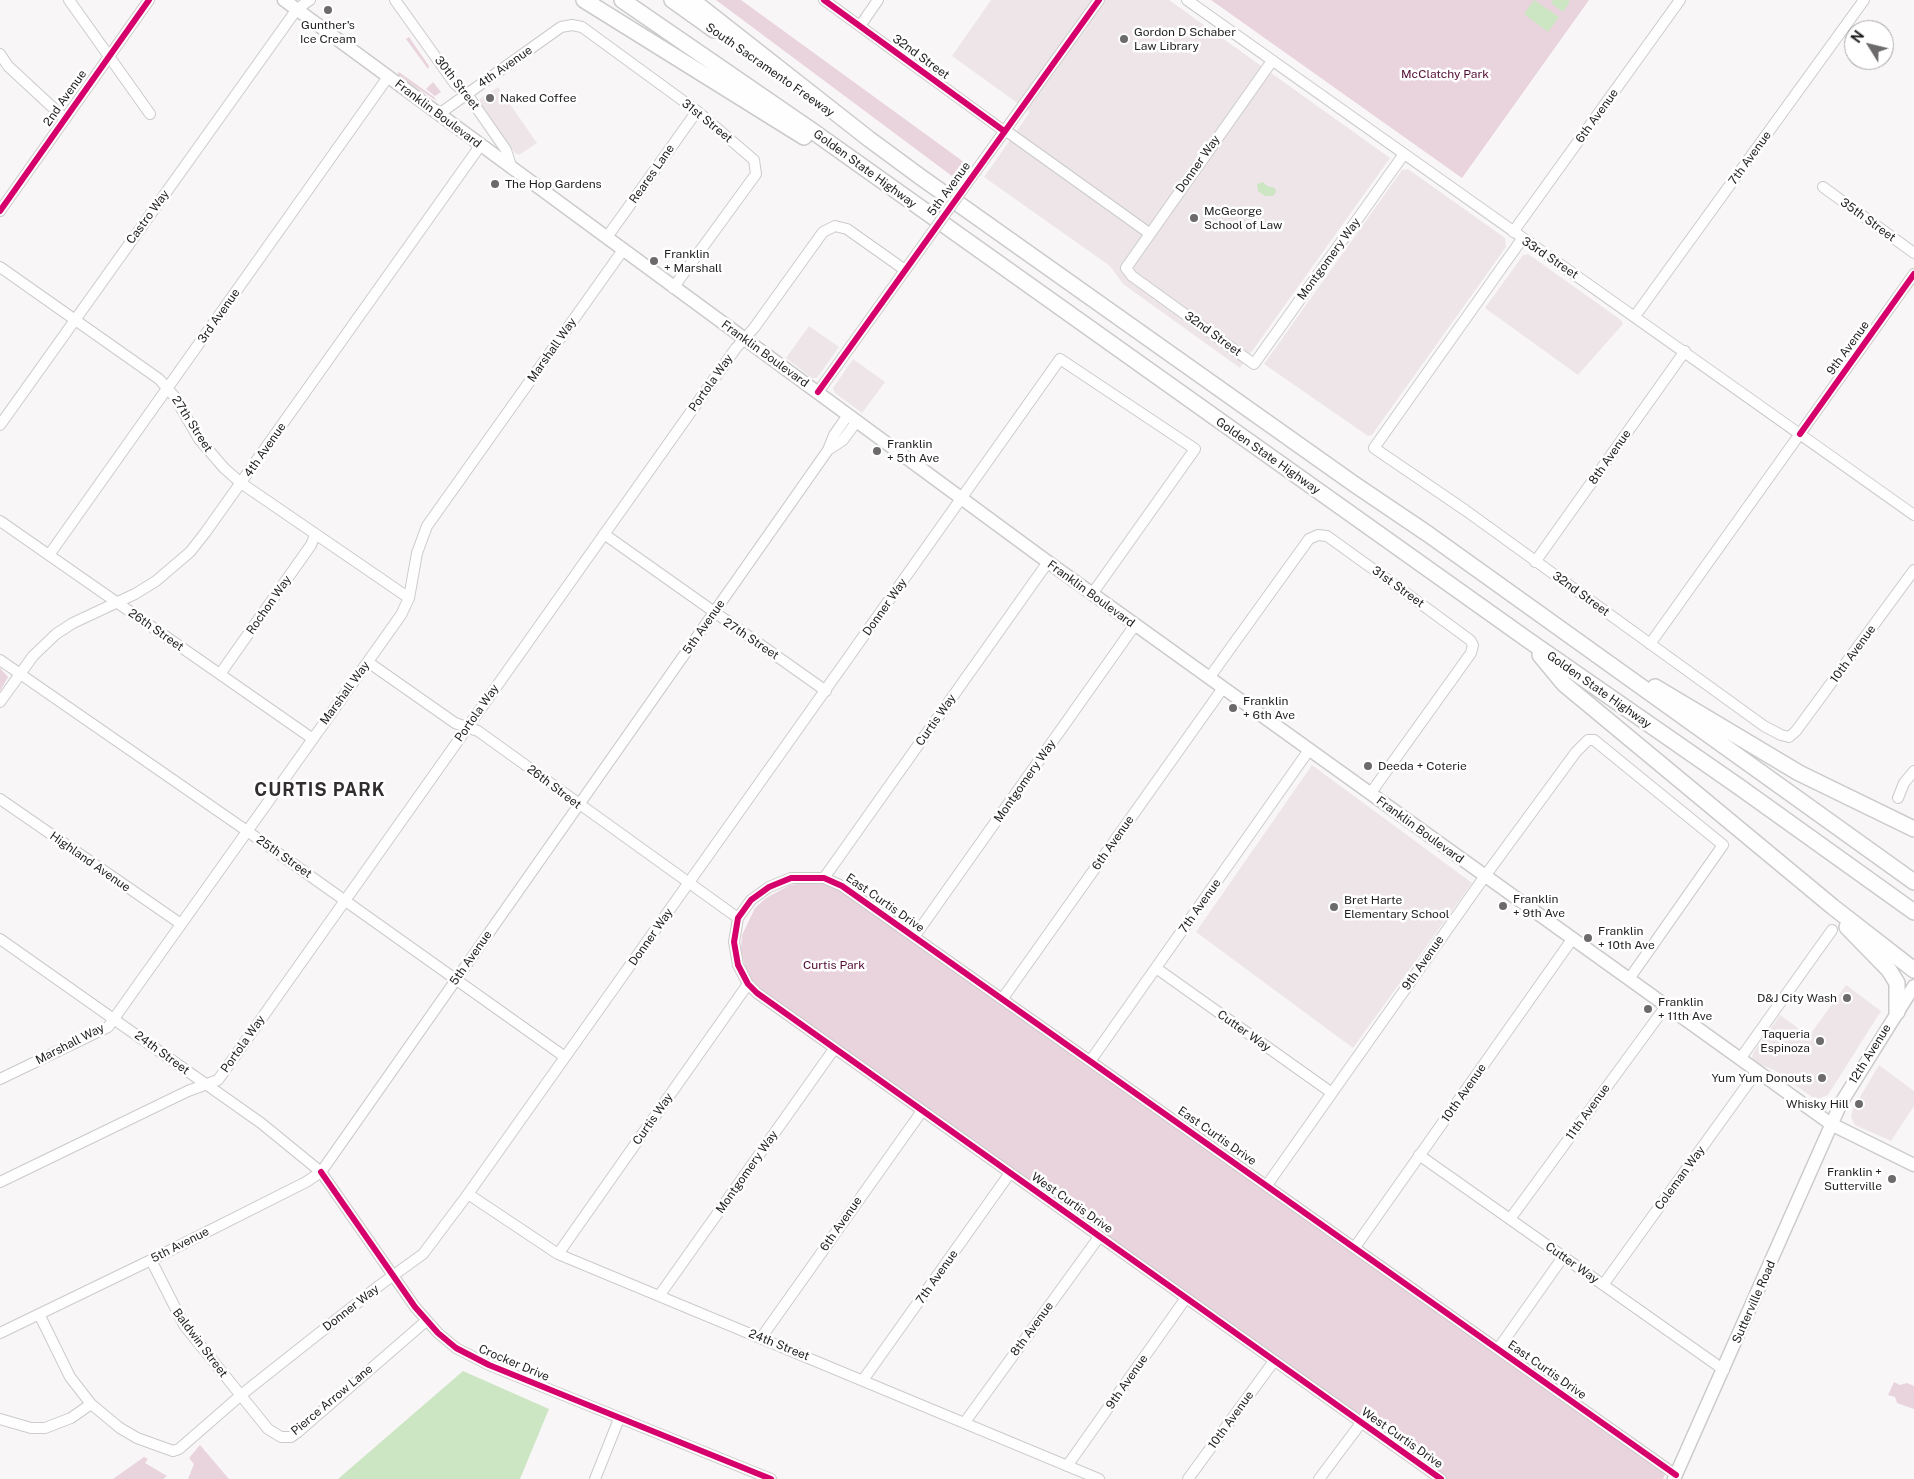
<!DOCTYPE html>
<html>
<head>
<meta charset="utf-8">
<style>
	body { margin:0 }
	#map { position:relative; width:1914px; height:1479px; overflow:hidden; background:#f9f6f7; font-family:"Public Sans",sans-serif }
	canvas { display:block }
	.north { position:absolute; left:1844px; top:20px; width:50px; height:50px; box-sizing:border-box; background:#fff; border:1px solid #a6a5a5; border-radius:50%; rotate:306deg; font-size:14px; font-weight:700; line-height:20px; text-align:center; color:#201e1f }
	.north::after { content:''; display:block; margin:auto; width:18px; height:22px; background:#6c6a6b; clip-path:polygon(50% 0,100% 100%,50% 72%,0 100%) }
</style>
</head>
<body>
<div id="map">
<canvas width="1914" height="1479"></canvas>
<div class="north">N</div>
</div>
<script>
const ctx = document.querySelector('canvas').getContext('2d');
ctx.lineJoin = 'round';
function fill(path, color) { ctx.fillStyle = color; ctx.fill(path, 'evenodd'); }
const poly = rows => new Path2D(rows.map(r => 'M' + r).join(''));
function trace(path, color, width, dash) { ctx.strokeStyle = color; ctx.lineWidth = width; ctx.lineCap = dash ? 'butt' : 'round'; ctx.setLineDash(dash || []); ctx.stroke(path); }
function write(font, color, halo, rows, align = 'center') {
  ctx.font = font + ' "Public Sans",sans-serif'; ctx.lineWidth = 5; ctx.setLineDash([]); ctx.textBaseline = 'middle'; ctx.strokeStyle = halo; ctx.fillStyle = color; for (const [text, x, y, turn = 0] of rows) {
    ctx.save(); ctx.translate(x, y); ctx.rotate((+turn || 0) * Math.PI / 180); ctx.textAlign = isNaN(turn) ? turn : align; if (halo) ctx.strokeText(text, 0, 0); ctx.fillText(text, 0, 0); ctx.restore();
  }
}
const built = poly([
	[991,0,1169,0,1390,158,1240,368,1123,284,1110,266,984,177,1030,112,952,56],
	[498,87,537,143,519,155,515,153,480,102,480,99],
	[1408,169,1505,238,1506,247,1372,435,1368,436,1264,364,1402,170],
	[1528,254,1621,320,1623,324,1578,375,1485,308,1523,255],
	[809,326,839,347,817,378,812,378,786,358],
	[853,359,885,382,862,413,835,393,833,388],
	[1312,765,1472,883,1353,1048,1196,932],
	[1846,985,1881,1011,1828,1095,1818,1099,1812,1097,1776,1071,1754,1062,1752,1058,1753,1053,1780,1015,1809,1036],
	[1879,1065,1914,1091,1914,1106,1891,1141,1855,1125,1851,1117,1853,1109]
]);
const green = poly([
	[716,0,741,0,968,165,956,179],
	[1211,0,1589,0,1462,178],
	[409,37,429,66,428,69,406,39],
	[399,72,434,97,437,101,397,75],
	[433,82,441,92,435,96,426,89],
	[0,668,8,677,0,691],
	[804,883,822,883,842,891,1661,1468,1665,1474,1663,1479,1447,1479,765,997,753,985,746,970,741,950,742,935,755,908,766,898,790,885],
	[1894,1382,1900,1385,1907,1383,1914,1386,1914,1409,1897,1403,1895,1397,1888,1395],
	[200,1445,223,1472,229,1479,188,1479,194,1464,189,1458],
	[144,1457,148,1459,145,1463,167,1476,163,1479,113,1479]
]);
const water = poly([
	[1534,0,1559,17,1548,32,1524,14],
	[1553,0,1568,0,1570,2,1563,12,1551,3],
	[1263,182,1267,186,1275,188,1276,192,1273,196,1265,196,1258,191,1257,184],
	[463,1371,549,1409,520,1479,338,1479]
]);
const minor = poly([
	[69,0,150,114],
	[395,0,455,84,467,94,506,150,512,169],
	[824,0,1004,131],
	[1187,0,1914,515],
	[860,26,878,0],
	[0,54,8,66,64,118],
	[1272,61,1126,268,1132,276,1254,364,1404,154],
	[439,114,561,27,572,25,582,27,697,111,754,160,756,174,673,288],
	[1005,130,1149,233],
	[965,186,1099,0],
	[1823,187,1914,253],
	[0,211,149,0],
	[1513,232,1680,0],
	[607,237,697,111],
	[1522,239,1374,448,1465,510,1764,726,1781,735,1789,737,1796,731,1914,570],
	[0,267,159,379,174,396,199,439,224,468,241,483,409,598],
	[1635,316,1864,0],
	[818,392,931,234],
	[0,425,297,9,310,0],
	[828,450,843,440,857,421],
	[0,521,313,739],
	[604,534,826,691],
	[49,555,388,77],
	[1535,562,1685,351],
	[1650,644,1914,274],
	[0,660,247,831,565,1057],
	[368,662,455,723,478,731,738,918],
	[220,674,311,545,315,535],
	[1209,678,1309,539,1318,535,1327,536,1398,587,1470,640,1473,645,1471,653,1370,794],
	[0,702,33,656,56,634,73,623,135,594,156,581,190,552,205,533,480,146],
	[1898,798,1904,783,1914,771],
	[0,799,181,924],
	[824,878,1048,562],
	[914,937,1135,625],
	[0,939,261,1123,321,1172,415,1307,438,1333,456,1348,489,1365,771,1479],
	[1156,968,1332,1093],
	[1003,998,1223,688],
	[1740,1059,1832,930],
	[1091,1060,1309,750],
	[0,1079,108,1027,401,615,409,598,417,553,427,526,623,250],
	[1419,1155,1724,1370],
	[0,1182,188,1091,218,1080,736,348,754,328,823,232,835,226,847,229,905,270],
	[1267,1185,1485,876,1576,752,1588,740,1594,740,1723,845,1629,979],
	[468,1194,558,1254,1099,1479],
	[1510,1219,1666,1006],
	[1355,1247,1573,938],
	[558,1254,748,984],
	[151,1260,184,1325,268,1429,281,1437,291,1437,298,1432,426,1321],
	[1603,1285,1757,1071],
	[659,1296,834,1049],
	[39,1314,70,1377,91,1404,120,1428,137,1438,173,1451,179,1449,241,1395,380,1285,423,1254,468,1194,1060,359,1195,449,1092,594],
	[0,1333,151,1260,306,1182,321,1172,828,450,834,435,848,415],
	[761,1338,922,1111],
	[1498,1349,1563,1257],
	[863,1380,1010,1173],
	[0,1419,31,1428,45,1428,71,1418,91,1404],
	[965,1422,1099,1237],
	[1067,1466,1186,1298],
	[595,1479,619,1419],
	[1188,1479,1274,1361],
	[1319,1479,1361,1423],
	[1441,1479,757,993,748,984,738,965,734,942,738,918,751,900,769,887,791,878,824,878,842,886,1676,1475]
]);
const major = poly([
	[284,0,1048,562,1831,1124,1914,1165],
	[1674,1479,1841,1103,1914,986]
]);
const highway = poly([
	[584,0,804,137],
	[622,0,811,130,1528,640,1738,786,1914,912],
	[672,0,714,30],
	[692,0,869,139,922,178,1354,484,1428,534,1914,882],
	[1540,655,1564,684,1833,907,1914,970],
	[1655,687,1799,773,1914,829],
	[1847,927,1889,970,1897,983,1897,1012]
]);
const minorBridge = poly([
	[931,234,965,186]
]);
const cycleway = poly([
	[824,0,1004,131],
	[0,211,149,0],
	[818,392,1099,0],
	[1800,434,1914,274],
	[321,1172,415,1307,438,1333,456,1348,489,1365,771,1479],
	[1441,1479,757,993,748,984,738,965,734,942,738,918,751,900,769,887,791,878,824,878,842,886,1676,1475]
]);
const markers = [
	[328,10,5,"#6c6a6b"],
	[1124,39,5,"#6c6a6b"],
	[490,98,5,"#6c6a6b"],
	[495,184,5,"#6c6a6b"],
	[1194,218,5,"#6c6a6b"],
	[654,261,5,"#6c6a6b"],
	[877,451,5,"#6c6a6b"],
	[1233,708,5,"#6c6a6b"],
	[1368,766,5,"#6c6a6b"],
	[1503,906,5,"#6c6a6b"],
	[1334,907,5,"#6c6a6b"],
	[1588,938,5,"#6c6a6b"],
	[1847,998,5,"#6c6a6b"],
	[1648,1009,5,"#6c6a6b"],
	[1820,1041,5,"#6c6a6b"],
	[1822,1078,5,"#6c6a6b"],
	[1859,1104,5,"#6c6a6b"],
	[1892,1179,5,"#6c6a6b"]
];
const poiNames = [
	["Gunther's",328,25,"center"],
	["Ice Cream",328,39,"center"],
	["Gordon D Schaber",1134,32],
	["Law Library",1134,46],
	["Naked Coffee",500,98],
	["The Hop Gardens",505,184],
	["McGeorge",1204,211],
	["School of Law",1204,225],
	["Franklin",664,254],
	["+ Marshall",664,268],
	["Franklin",887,444],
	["+ 5th Ave",887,458],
	["Franklin",1243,701],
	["+ 6th Ave",1243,715],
	["Deeda + Coterie",1378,766],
	["Franklin",1513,899],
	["+ 9th Ave",1513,913],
	["Bret Harte",1344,900],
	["Elementary School",1344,914],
	["Franklin",1598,931],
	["+ 10th Ave",1598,945],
	["D&J City Wash",1837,998,"right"],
	["Franklin",1658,1002],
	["+ 11th Ave",1658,1016],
	["Taqueria",1810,1034,"right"],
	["Espinoza",1810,1048,"right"],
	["Yum Yum Donouts",1812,1078,"right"],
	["Whisky Hill",1849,1104,"right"],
	["Franklin +",1882,1172,"right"],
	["Sutterville",1882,1186,"right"]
];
const streetNames = [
	["32nd Street",921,57,36],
	["4th Avenue",505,67,-35],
	["South Sacramento Freeway",770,70,35],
	["30th Street",457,83,52],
	["2nd Avenue",65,98,-55],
	["Franklin Boulevard",438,114,37],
	["6th Avenue",1597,116,-54],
	["31st Street",707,121,39],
	["7th Avenue",1750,158,-54],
	["Donner Way",1198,164,-55],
	["Golden State Highway",865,169,36],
	["Reares Lane",652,174,-55],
	["5th Avenue",949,189,-54],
	["Castro Way",148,217,-54],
	["35th Street",1868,220,36],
	["33rd Street",1550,258,34],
	["Montgomery Way",1329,259,-54],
	["3rd Avenue",219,316,-55],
	["32nd Street",1213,334,36],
	["9th Avenue",1848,348,-54],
	["Marshall Way",552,350,-55],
	["Franklin Boulevard",765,354,36],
	["Portola Way",711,383,-55],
	["27th Street",192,424,57],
	["4th Avenue",265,450,-55],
	["Golden State Highway",1268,456,35],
	["8th Avenue",1610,457,-55],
	["31st Street",1398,587,36],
	["Franklin Boulevard",1091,594,36],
	["32nd Street",1581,594,36],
	["Rochon Way",269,605,-55],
	["Donner Way",885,607,-55],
	["5th Avenue",704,627,-55],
	["26th Street",156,630,35],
	["27th Street",751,639,34],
	["10th Avenue",1853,654,-54],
	["Golden State Highway",1599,690,35],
	["Marshall Way",345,693,-54],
	["Portola Way",477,713,-55],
	["Curtis Way",936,720,-55],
	["Montgomery Way",1025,781,-55],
	["26th Street",554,787,37],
	["Franklin Boulevard",1420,830,36],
	["6th Avenue",1113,843,-55],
	["25th Street",284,857,35],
	["Highland Avenue",90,862,35],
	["East Curtis Drive",885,903,35],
	["7th Avenue",1200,906,-55],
	["Donner Way",651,937,-55],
	["5th Avenue",471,958,-55],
	["9th Avenue",1423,963,-55],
	["Cutter Way",1244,1031,35],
	["Marshall Way",70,1044,-27],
	["Portola Way",243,1044,-55],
	["24th Street",162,1053,36],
	["12th Avenue",1870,1054,-58],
	["10th Avenue",1464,1093,-55],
	["11th Avenue",1588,1112,-54],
	["Curtis Way",653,1119,-55],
	["East Curtis Drive",1217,1136,35],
	["Montgomery Way",747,1172,-55],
	["Coleman Way",1680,1178,-54],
	["West Curtis Drive",1072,1203,35],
	["6th Avenue",841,1224,-55],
	["5th Avenue",180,1245,-27],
	["Cutter Way",1572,1263,35],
	["7th Avenue",937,1277,-55],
	["Sutterville Road",1754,1302,-66],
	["Donner Way",351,1308,-38],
	["8th Avenue",1032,1329,-54],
	["Baldwin Street",200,1343,53],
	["24th Street",779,1345,22],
	["Crocker Drive",514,1363,23],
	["East Curtis Drive",1547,1370,35],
	["9th Avenue",1127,1382,-55],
	["Pierce Arrow Lane",332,1400,-40],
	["10th Avenue",1231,1420,-54],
	["West Curtis Drive",1402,1438,35]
];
const parkNames = [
	["McClatchy Park",1445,74],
	["Curtis Park",834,965]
];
const districtNames = [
	["CURTIS PARK",320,790]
];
fill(built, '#ede5e8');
fill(green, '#e9d3dd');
fill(water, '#cce6c4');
trace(minor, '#cccbcb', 12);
trace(major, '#cccbcb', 15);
trace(highway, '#cccbcb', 18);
trace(minor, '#fefefe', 10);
trace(major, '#fefefe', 12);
trace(highway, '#fefefe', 15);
trace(minorBridge, '#cccbcb', 12, []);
trace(minorBridge, '#fefefe', 10);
trace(cycleway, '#d6006c', 6);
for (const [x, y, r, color] of markers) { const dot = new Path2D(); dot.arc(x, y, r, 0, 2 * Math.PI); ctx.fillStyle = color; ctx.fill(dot); trace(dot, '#fff', 2); }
write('12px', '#201e1f', '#fff', poiNames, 'left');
write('12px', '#201e1f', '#fff', streetNames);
write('12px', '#530e36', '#fff', parkNames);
ctx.letterSpacing = '1px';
write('bold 18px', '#322e30', '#fff', districtNames);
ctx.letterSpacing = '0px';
</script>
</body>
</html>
